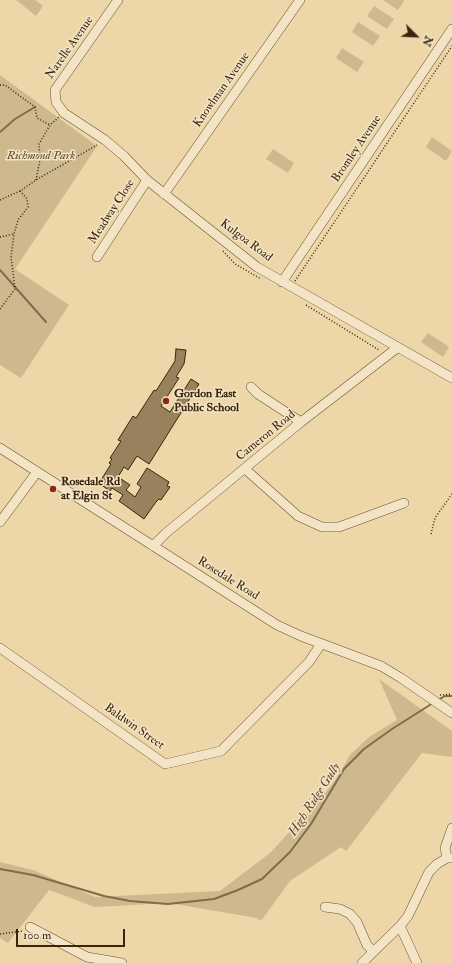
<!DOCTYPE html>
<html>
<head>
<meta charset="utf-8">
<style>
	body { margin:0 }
	#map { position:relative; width:452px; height:963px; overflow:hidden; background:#edd6a7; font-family:"IM FELL Double Pica",serif }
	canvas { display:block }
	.north { position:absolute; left:396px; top:16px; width:40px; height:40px; -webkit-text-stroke:3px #f3e4c6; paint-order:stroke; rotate:114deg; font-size:11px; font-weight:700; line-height:16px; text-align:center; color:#39260c }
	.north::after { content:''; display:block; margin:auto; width:14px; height:18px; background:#39260c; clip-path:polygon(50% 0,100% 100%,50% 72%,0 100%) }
	.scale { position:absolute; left:16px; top:929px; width:109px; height:18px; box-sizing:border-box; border:2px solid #39260c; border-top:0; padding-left:5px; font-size:12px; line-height:14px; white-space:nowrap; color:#39260c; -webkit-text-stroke:3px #f3e4c6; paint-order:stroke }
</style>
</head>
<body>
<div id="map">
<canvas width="452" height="963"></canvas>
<div class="north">N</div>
<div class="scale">100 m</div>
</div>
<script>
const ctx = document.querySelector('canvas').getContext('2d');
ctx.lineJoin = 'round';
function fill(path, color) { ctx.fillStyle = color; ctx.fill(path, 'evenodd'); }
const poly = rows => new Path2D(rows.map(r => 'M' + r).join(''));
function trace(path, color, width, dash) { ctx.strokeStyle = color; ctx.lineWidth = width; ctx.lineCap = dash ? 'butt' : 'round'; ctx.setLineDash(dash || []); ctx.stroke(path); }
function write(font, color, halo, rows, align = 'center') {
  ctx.font = font + ' "IM FELL Double Pica",serif'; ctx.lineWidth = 3; ctx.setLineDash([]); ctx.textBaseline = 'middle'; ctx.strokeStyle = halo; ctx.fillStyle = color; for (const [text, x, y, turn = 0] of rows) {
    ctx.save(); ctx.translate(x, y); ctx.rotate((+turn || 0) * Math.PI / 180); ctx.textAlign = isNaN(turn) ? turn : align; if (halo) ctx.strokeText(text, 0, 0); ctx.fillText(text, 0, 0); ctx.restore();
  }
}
const green = poly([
	[16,0,35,0,43,6,36,16],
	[383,0,403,0,404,1,398,10],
	[374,6,394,19,387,29,367,16],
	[358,22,380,36,373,46,352,32],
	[342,48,364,62,357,72,336,58],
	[0,75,97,146,15,269,69,305,21,378,0,365],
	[432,137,452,151,446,161,426,147],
	[273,149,294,163,288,173,266,159],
	[428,333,449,347,443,357,421,342],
	[379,679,452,731,452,757,422,753,346,851,341,847,290,881,261,921,257,918,169,903,95,907,49,890,8,943,0,938,0,862,33,870,95,897,220,891,270,853,320,799,336,779,350,755,369,737,397,720]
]);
const stream = poly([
	[0,132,15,119,35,107],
	[0,270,46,322],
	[438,700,445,696,452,696],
	[0,869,33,875,104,896,130,901,168,904,214,899,238,890,262,879,290,852,311,824,344,769,364,749,392,729,433,703]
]);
const building = poly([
	[176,349,186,350,184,364,176,377,179,378,161,406,170,412,191,379,199,384,149,464,137,456,128,470,124,467,118,477,130,485,126,490,135,497,141,487,137,484,147,468,169,482,167,486,170,487,161,500,159,499,156,502,144,519,119,501,123,495,112,488,110,491,100,484,102,481,101,480,111,464,109,463,112,459,110,458,121,441,118,440,133,416,136,418,154,390,156,391,175,361,176,349]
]);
const path = poly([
	[0,85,5,85,35,107,37,118,50,125],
	[36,180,40,160,39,144,50,125,59,117],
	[0,200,20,191,36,180,97,145],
	[0,237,14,234],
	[223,251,235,264,261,279],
	[295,281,452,46],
	[306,305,379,350],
	[0,309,15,289,11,257,14,234,18,220,28,207,27,199,20,191],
	[431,534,435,518,452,494],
	[440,695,452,694],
	[0,934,23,931]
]);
const minor = poly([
	[118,0,55,90,56,102,64,113,105,140,124,156,147,180,257,267,452,378],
	[164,194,300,0],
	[97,257,147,180],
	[282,282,452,29],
	[251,387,258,394,301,422],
	[0,448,277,625,301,636,381,666,401,678,452,713],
	[245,469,298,516,322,527,339,527,404,503],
	[0,522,37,472],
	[153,546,166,533,301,422,397,348],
	[0,648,165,764,221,751,309,662,321,644],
	[447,858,445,848,452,828],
	[325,907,340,909,350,914,357,922,367,945,373,951],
	[400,926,417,963],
	[30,927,87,957,122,963],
	[362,963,400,926,408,916,429,872,437,864,447,858,452,858]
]);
const markers = [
	[166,401,4,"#8f2418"],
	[53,489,4,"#8f2418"]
];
const streetNames = [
	["Narelle Avenue",70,48,-55],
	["Knowlman Avenue",222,90,-55],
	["Bromley Avenue",357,149,-56],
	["Meadway Close",112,212,-57],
	["Kulgoa Road",246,241,37],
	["Cameron Road",266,436,-39],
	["Rosedale Road",228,579,32],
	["Baldwin Street",134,727,35]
];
const parkNames = [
	["Richmond Park",41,156]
];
const poiNames = [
	["Gordon East",174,394],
	["Public School",174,408],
	["Rosedale Rd",61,482],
	["at Elgin St",61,496]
];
const waterNames = [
	["High Ridge Gully",315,800,-57]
];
fill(green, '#ceb88d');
trace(stream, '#806c49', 2);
fill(building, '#97825d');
trace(building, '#39260c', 1);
trace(minor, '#665233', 10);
trace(path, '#39260c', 1.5, [1, 2]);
trace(minor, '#f3e4c6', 9);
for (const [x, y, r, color] of markers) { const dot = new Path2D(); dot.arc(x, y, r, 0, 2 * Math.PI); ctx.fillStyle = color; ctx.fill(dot); trace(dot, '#f3e4c6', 1.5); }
write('12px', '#39260c', '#f3e4c6', streetNames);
write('italic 12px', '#5e4a2c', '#f3e4c6', parkNames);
write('bold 12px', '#39260c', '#f3e4c6', poiNames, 'left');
write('italic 13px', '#5d492b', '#f3e4c6', waterNames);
</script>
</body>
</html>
